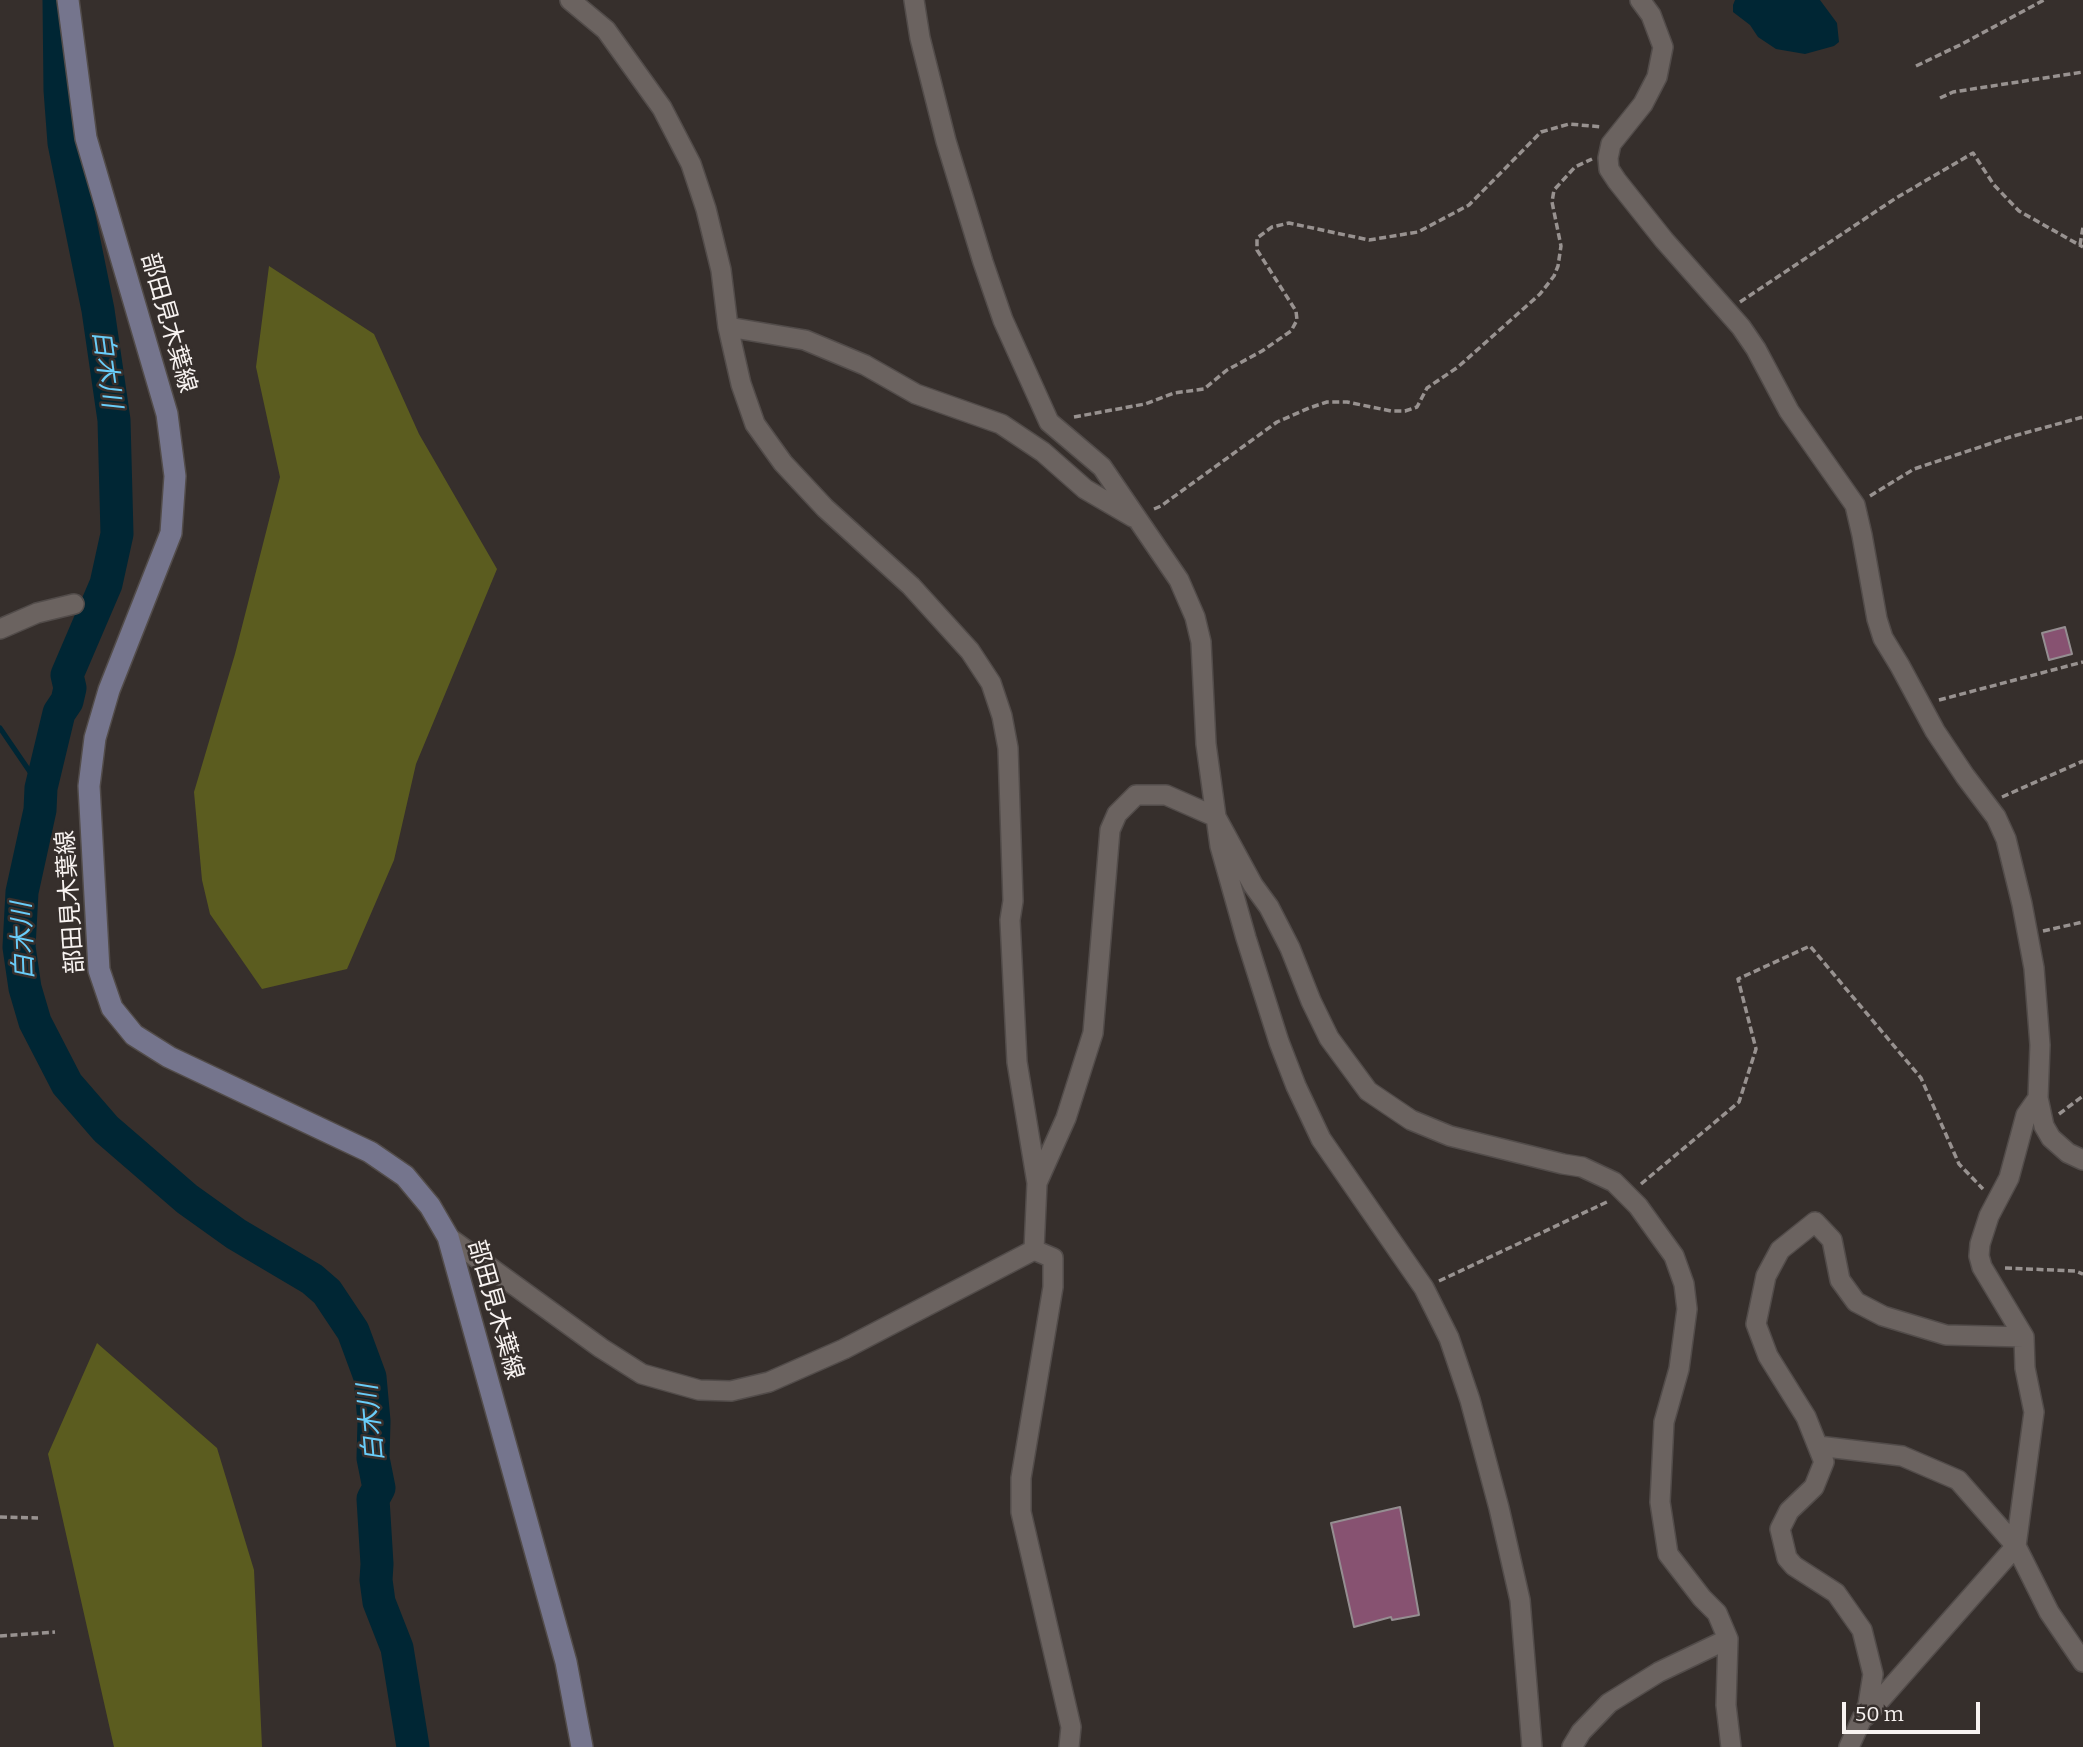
<!DOCTYPE html>
<html>
<head>
<meta charset="utf-8">
<style>
	body { margin:0 }
	#map { position:relative; width:2083px; height:1747px; overflow:hidden; background:#362f2c; font-family:Bitter,serif }
	canvas { display:block }
	.scale { position:absolute; left:1842px; top:1702px; width:138px; height:32px; box-sizing:border-box; border:4px solid #f8f3f1; border-top:0; padding-left:9px; font-size:21px; line-height:24px; white-space:nowrap; color:#f8f3f1; -webkit-text-stroke:5px #362f2c; paint-order:stroke }
</style>
</head>
<body>
<div id="map">
<canvas width="2083" height="1747"></canvas>
<div class="scale">50 m</div>
</div>
<script>
const ctx = document.querySelector('canvas').getContext('2d');
ctx.lineJoin = 'round';
function fill(path, color) { ctx.fillStyle = color; ctx.fill(path, 'evenodd'); }
const poly = rows => new Path2D(rows.map(r => 'M' + r).join(''));
function trace(path, color, width, dash) { ctx.strokeStyle = color; ctx.lineWidth = width; ctx.lineCap = dash ? 'butt' : 'round'; ctx.setLineDash(dash || []); ctx.stroke(path); }
function write(font, color, halo, rows, align = 'center') {
  ctx.font = font + ' Bitter,"Noto Sans JP",serif'; ctx.lineWidth = 5; ctx.setLineDash([]); ctx.textBaseline = 'middle'; ctx.strokeStyle = halo; ctx.fillStyle = color; for (const [text, x, y, turn = 0] of rows) {
    ctx.save(); ctx.translate(x, y); ctx.rotate((+turn || 0) * Math.PI / 180); ctx.textAlign = isNaN(turn) ? turn : align; if (halo) ctx.strokeText(text, 0, 0); ctx.fillText(text, 0, 0); ctx.restore();
  }
}
const forest = poly([
	[269,266,374,334,419,434,497,569,416,764,394,860,347,969,262,989,210,914,202,880,194,792,235,654,280,477,256,367],
	[97,1343,217,1448,254,1570,262,1747,114,1747,48,1454]
]);
const water = poly([
	[1735,0,1820,0,1837,23,1839,42,1834,46,1805,54,1776,49,1758,37,1750,25,1733,12,1733,5]
]);
const stream = poly([
	[0,728,41,788]
]);
const river = poly([
	[59,0,60,90,64,143,98,310,114,420,117,534,106,584,67,675,70,688,67,701,59,713,41,788,40,810,22,892,19,947,25,988,35,1022,67,1084,106,1129,187,1199,236,1234,312,1279,327,1292,353,1331,370,1377,374,1421,373,1458,379,1488,373,1499,377,1564,376,1580,379,1602,397,1648,413,1747]
]);
const building = poly([
	[2065,627,2072,654,2049,660,2042,633,2065,627],
	[1400,1507,1419,1615,1392,1620,1391,1617,1354,1627,1331,1523,1400,1507]
]);
const path = poly([
	[1916,66,1960,45,2044,0],
	[1940,98,1953,92,2083,72],
	[2080,245,2083,227],
	[1740,302,1896,198,1973,153,1994,185,2019,211,2083,247],
	[1074,417,1145,404,1174,393,1204,389,1227,370,1262,351,1291,331,1297,320,1296,311,1257,250,1257,238,1272,227,1289,223,1369,240,1418,232,1469,205,1541,132,1569,124,1602,127],
	[1870,496,1914,469,2010,437,2083,417],
	[1154,509,1161,506,1277,422,1309,408,1327,402,1347,402,1391,411,1405,411,1417,407,1427,388,1458,367,1540,294,1554,276,1558,266,1561,246,1552,202,1554,190,1575,167,1592,159],
	[1939,700,2083,662],
	[2002,797,2083,761],
	[2043,931,2083,922],
	[2059,1114,2083,1096],
	[1641,1184,1739,1102,1756,1049,1738,979,1810,946,1921,1078,1959,1164,1983,1189],
	[2005,1268,2075,1271,2083,1274],
	[1439,1281,1609,1201],
	[0,1517,38,1518],
	[0,1636,55,1632]
]);
const minor = poly([
	[570,0,606,30,662,108,691,164,706,209,721,270,728,327,741,384,755,424,783,463,825,508,911,586,970,651,991,683,1002,716,1008,748,1013,901,1010,920,1017,1062,1037,1183,1034,1250],
	[914,0,920,38,946,141,983,262,1003,320,1049,422,1102,467,1179,580,1195,617,1201,642,1206,744,1220,846,1246,938,1279,1042,1296,1086,1321,1139,1424,1288,1449,1338,1470,1400,1499,1508,1520,1600,1532,1747],
	[1640,0,1651,15,1663,47,1657,77,1643,104,1611,144,1608,158,1609,169,1617,181,1664,240,1741,327,1756,349,1789,411,1855,505,1862,535,1877,619,1883,638,1900,666,1935,731,1965,776,1996,817,2006,839,2022,904,2034,968,2040,1045,2038,1098,2044,1126,2051,1138,2068,1153,2083,1160],
	[728,327,805,340,865,365,916,394,1001,424,1043,452,1085,489,1133,517],
	[0,629,37,613,74,604],
	[2038,1098,2026,1115,2009,1178,1989,1216,1980,1244,1979,1256,1982,1267,2024,1337,2025,1368,2034,1412,2016,1546,2049,1612,2083,1662],
	[1037,1183,1066,1118,1093,1033,1110,830,1117,814,1136,795,1166,795,1216,817,1253,885,1269,907,1290,948,1311,1001,1329,1038,1368,1091,1411,1120,1450,1136,1563,1164,1582,1167,1614,1182,1638,1206,1674,1256,1684,1284,1687,1309,1679,1369,1664,1422,1660,1502,1668,1554,1702,1598,1717,1613,1728,1639,1726,1705,1731,1747],
	[448,1237,601,1348,642,1374,699,1390,731,1391,769,1382,844,1349,1034,1250,1053,1258,1053,1287,1021,1478,1021,1512,1071,1727,1069,1747],
	[1818,1446,1902,1456,1958,1480,2016,1546,1866,1716],
	[1572,1747,1581,1732,1609,1703,1659,1672,1728,1639],
	[1849,1747,1868,1705,1873,1674,1862,1630,1836,1593,1794,1566,1787,1558,1780,1529,1789,1511,1814,1487,1824,1462,1806,1417,1768,1356,1756,1324,1766,1276,1780,1250,1815,1222,1832,1240,1840,1280,1856,1302,1883,1316,1946,1335,2024,1337]
]);
const secondary = poly([
	[68,0,86,138,167,414,175,476,171,533,109,690,95,738,89,786,99,970,112,1008,134,1035,169,1057,370,1152,405,1176,430,1206,448,1237,566,1662,582,1747]
]);
const streetNames = [
	["部田見木葉線",168,323,74],
	["部田見木葉線",71,902,-94],
	["部田見木葉線",495,1310,74]
];
const waterNames = [
	["白木川",106,369,82],
	["白木川",24,941,-92],
	["白木川",372,1423,-95]
];
fill(forest, '#5b5c1f');
fill(water, '#002634');
trace(stream, '#002634', 5);
trace(river, '#002634', 33);
fill(building, '#875271');
trace(building, '#958e91', 2);
trace(minor, '#524c4a', 22);
trace(secondary, '#524c4a', 24);
trace(path, '#989290', 3.5, [7, 3.5]);
trace(minor, '#6b6360', 19);
trace(secondary, '#75758d', 21);
write('24px', '#f8f3f1', '#362f2c', streetNames);
write('italic 26px', '#69cdf9', '#362f2c', waterNames);
</script>
</body>
</html>
